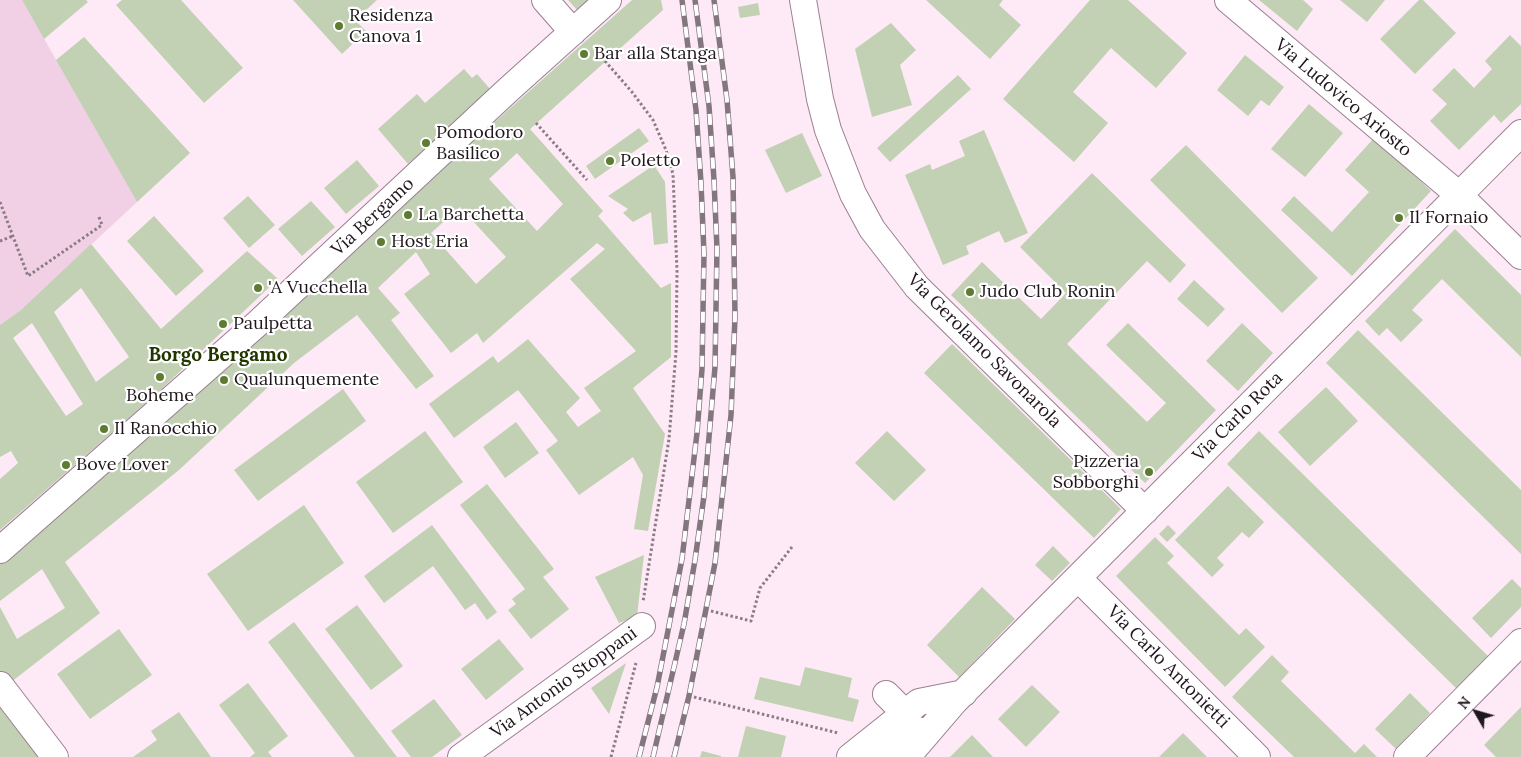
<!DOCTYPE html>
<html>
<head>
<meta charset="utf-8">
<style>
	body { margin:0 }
	#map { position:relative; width:1521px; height:757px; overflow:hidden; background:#fdeaf6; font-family:Lora,serif }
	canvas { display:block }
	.north { position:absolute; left:1451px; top:687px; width:50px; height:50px; -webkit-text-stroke:4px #fff; paint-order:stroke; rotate:308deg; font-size:14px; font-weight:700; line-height:20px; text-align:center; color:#20161d }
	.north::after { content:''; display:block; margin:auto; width:18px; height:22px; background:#20161d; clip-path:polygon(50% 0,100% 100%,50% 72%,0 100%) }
</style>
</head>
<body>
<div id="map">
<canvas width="1521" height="757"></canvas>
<div class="north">N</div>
</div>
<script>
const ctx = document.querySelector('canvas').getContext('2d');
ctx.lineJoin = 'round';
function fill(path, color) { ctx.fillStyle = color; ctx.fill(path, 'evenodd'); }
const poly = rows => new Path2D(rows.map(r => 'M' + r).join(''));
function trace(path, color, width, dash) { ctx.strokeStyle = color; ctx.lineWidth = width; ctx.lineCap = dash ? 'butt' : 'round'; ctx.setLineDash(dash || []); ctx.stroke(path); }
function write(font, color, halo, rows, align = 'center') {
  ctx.font = font + ' Lora,serif'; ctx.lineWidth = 4.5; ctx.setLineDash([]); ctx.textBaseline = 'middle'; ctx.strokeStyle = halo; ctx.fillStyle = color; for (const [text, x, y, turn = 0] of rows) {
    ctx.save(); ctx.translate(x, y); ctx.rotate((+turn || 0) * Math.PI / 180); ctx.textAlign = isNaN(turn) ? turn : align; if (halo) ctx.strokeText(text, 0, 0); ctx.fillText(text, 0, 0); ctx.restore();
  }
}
const green = poly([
	[0,0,22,0,137,202,21,310,0,325]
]);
const building = poly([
	[22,0,86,0,88,2,44,39],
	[122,0,181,0,243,68,204,103,116,5],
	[293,0,377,0,355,20,366,31,342,54],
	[568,0,590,0,578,11],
	[632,0,661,0,663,10,530,129,603,211,598,216,661,288,671,283,671,357,633,388,665,434,648,531,634,529,643,475,633,457,579,495,546,450,558,441,518,390,454,438,429,404,493,356,498,363,528,339,580,398,566,412,578,427,601,411,584,388,636,351,570,279,605,249,597,243,483,343,477,333,451,353,404,294,430,274,416,252,378,288,400,313,391,320,434,376,416,389,357,315,294,363,179,470,65,562,100,613,6,686,0,679,0,607,17,639,65,608,42,569,0,601,0,561],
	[517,153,563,204,537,231,489,179],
	[460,207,506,257,476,284,431,233],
	[926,0,1003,0,999,5,1021,25,990,59],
	[1090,0,1128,0,1187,53,1156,88,1111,48,1073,92,1108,123,1074,162,1003,99],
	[1259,0,1303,0,1313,9,1297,31],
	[1340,0,1385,0,1367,22],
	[1419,0,1423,0,1456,33,1415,74,1380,39],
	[758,3,760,15,740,18,738,7],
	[891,23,916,50,900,65,912,105,872,117,855,49],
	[1510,35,1521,46,1521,104,1501,123,1494,115,1459,150,1430,121,1447,104,1432,90,1454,68,1474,88,1492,69,1485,61],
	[84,37,190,153,137,202,56,60],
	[1245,55,1284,87,1269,106,1261,100,1248,116,1217,90],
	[464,69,472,78,477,74,491,90,408,164,378,129,417,94,425,103],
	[958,75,971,89,890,162,877,148],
	[1309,104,1343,133,1305,177,1271,149],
	[639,128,649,141,595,179,586,166],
	[984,130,1028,233,1005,243,999,231,966,246,969,254,943,265,905,175,930,164,932,170,965,156,959,141],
	[802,133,822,176,786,193,765,150],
	[1374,138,1431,191,1352,276,1281,210,1294,196,1332,232,1369,192,1345,170],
	[1186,145,1318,278,1282,313,1150,180],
	[357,160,379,186,346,214,324,188],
	[654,165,665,182,668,243,654,245,651,212,633,222,623,213,628,209,608,196],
	[1092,173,1186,265,1170,283,1147,261,1067,344,1147,422,1166,403,1106,345,1128,323,1216,410,1145,483,951,295,982,262,1041,319,1066,293,1020,247],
	[248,196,275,225,249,248,223,218],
	[311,201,335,227,302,256,278,229],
	[154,216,204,271,176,296,127,241],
	[1455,229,1521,295,1521,357,1442,279,1412,310,1423,320,1401,342,1387,328,1379,336,1365,321],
	[91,244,161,329,247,251,278,279,155,395,0,530,0,479,18,463,11,451,0,457,0,325,21,310],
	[81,288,129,357,96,382,54,312],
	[32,323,83,404,66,416,13,338],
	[1194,280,1225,309,1208,327,1177,299],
	[1242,323,1273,353,1238,391,1206,361],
	[1358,330,1521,490,1521,554,1326,363],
	[952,344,1121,509,1094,538,924,373],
	[1326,387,1358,421,1310,466,1278,432],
	[343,389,366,421,258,501,234,470],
	[516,422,539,453,505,478,483,447],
	[425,431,463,482,393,533,356,482],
	[887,431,926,470,894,501,855,463],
	[1259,431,1489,657,1457,689,1227,464],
	[487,484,554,569,543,577,569,609,531,639,508,610,516,604,512,599,525,589,460,505],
	[1228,486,1264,522,1249,538,1242,532,1217,558,1224,565,1212,577,1175,540],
	[304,505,344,563,248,631,207,574],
	[432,525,497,612,487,620,475,603,465,610,433,566,384,603,364,576],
	[1168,525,1176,533,1167,542,1159,534],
	[1155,537,1174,556,1167,563,1239,635,1246,628,1265,647,1225,687,1116,576],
	[1053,546,1070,563,1052,581,1035,565],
	[644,555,637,616,619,623,595,577],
	[1512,579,1521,588,1521,607,1491,638,1472,618],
	[982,587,1015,619,959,677,927,645],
	[357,605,403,666,371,690,325,629],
	[294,622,397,757,355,757,268,642],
	[119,629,152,675,90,719,57,674],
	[499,639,524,669,486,700,461,669],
	[1272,655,1289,672,1281,681,1355,753,1364,744,1377,757,1294,757,1232,697],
	[626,663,609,714,591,688],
	[805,667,852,678,848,697,859,700,853,722,754,699,760,677,800,686],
	[248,683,288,736,268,752,272,757,250,757,255,753,219,705],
	[1032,685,1060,712,1026,747,998,719],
	[1410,693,1430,713,1396,749,1375,729],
	[434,699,462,735,432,757,411,757,391,731],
	[0,700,41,757,0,757],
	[1521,707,1521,757,1496,757,1484,745],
	[179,712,211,757,133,757,157,740,151,731],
	[746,726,786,736,781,757,738,757],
	[1183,733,1207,757,1159,757],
	[972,735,993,757,950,757],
	[702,751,721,756,721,757,700,757]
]);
const path = poly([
	[605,61,632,92,653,120,666,150,673,174,677,271,676,352,669,439,643,602],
	[536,123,587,180],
	[0,202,28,276,102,225,99,217],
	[0,241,13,236],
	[711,611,751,621,760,588,792,547],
	[694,697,838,733],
	[611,757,636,663]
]);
const minor = poly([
	[545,0,573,32],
	[803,0,820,99,828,130,853,194,872,229,917,287,1145,511],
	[1228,0,1459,195,1521,256],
	[0,550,258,323,508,90,608,0],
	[1078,578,1257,757],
	[0,685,55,757],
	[886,694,905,713],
	[461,757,642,626],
	[850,757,919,702,964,693],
	[882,757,917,730],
	[907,757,955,701,1521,133],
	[1407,757,1521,642]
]);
const rail = poly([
	[639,757,657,687,682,559,697,433,702,369,704,254,701,183,696,110,682,0],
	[653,757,684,624,695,560,704,496,715,367,717,249,714,180,709,106,695,0],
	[674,757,689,696,715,563,731,415,735,317,733,177,727,100,714,0]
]);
const markers = [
	[339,26,5,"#5d7b31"],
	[584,54,5,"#5d7b31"],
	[426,143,5,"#5d7b31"],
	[610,161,5,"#5d7b31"],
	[408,215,5,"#5d7b31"],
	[1399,218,5,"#5d7b31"],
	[381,242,5,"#5d7b31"],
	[258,288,5,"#5d7b31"],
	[970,292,5,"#5d7b31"],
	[223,324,5,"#5d7b31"],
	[160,377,5,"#5d7b31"],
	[224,380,5,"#5d7b31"],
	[104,429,5,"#5d7b31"],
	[66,465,5,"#5d7b31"],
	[1149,472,5,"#5d7b31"]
];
const poiNames = [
	["Residenza",349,16],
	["Canova 1",349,37],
	["Bar alla Stanga",594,54],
	["Pomodoro",436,133],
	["Basilico",436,154],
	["Poletto",620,161],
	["La Barchetta",418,215],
	["Il Fornaio",1409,218],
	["Host Eria",391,242],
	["'A Vucchella",268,288],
	["Judo Club Ronin",980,292],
	["Paulpetta",233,324],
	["Qualunquemente",234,380],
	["Boheme",160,396,"center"],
	["Il Ranocchio",114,429],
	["Pizzeria",1139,462,"right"],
	["Sobborghi",1139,483,"right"],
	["Bove Lover",76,465]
];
const streetNames = [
	["Via Ludovico Ariosto",1343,98,40],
	["Via Bergamo",373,217,-43],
	["Via Gerolamo Savonarola",984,351,45],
	["Via Carlo Rota",1238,417,-45],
	["Via Carlo Antonietti",1168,667,45],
	["Via Antonio Stoppani",564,683,-36]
];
const neighbourhoodNames = [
	["Borgo Bergamo",218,356]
];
fill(green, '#f1cfe5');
fill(building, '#c2d0b3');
trace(minor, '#9a7f91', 28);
trace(path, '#8a7c85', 3, [2.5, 2.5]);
trace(minor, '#fff', 26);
trace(rail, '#84767f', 5.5);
trace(rail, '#fff', 4, [11]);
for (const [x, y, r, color] of markers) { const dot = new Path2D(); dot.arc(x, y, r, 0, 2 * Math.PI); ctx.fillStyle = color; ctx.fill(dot); trace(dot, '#fff', 2); }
write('18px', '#20161d', '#fff', poiNames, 'left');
write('18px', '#20161d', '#fff', streetNames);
write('bold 19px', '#223500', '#fff', neighbourhoodNames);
</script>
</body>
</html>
